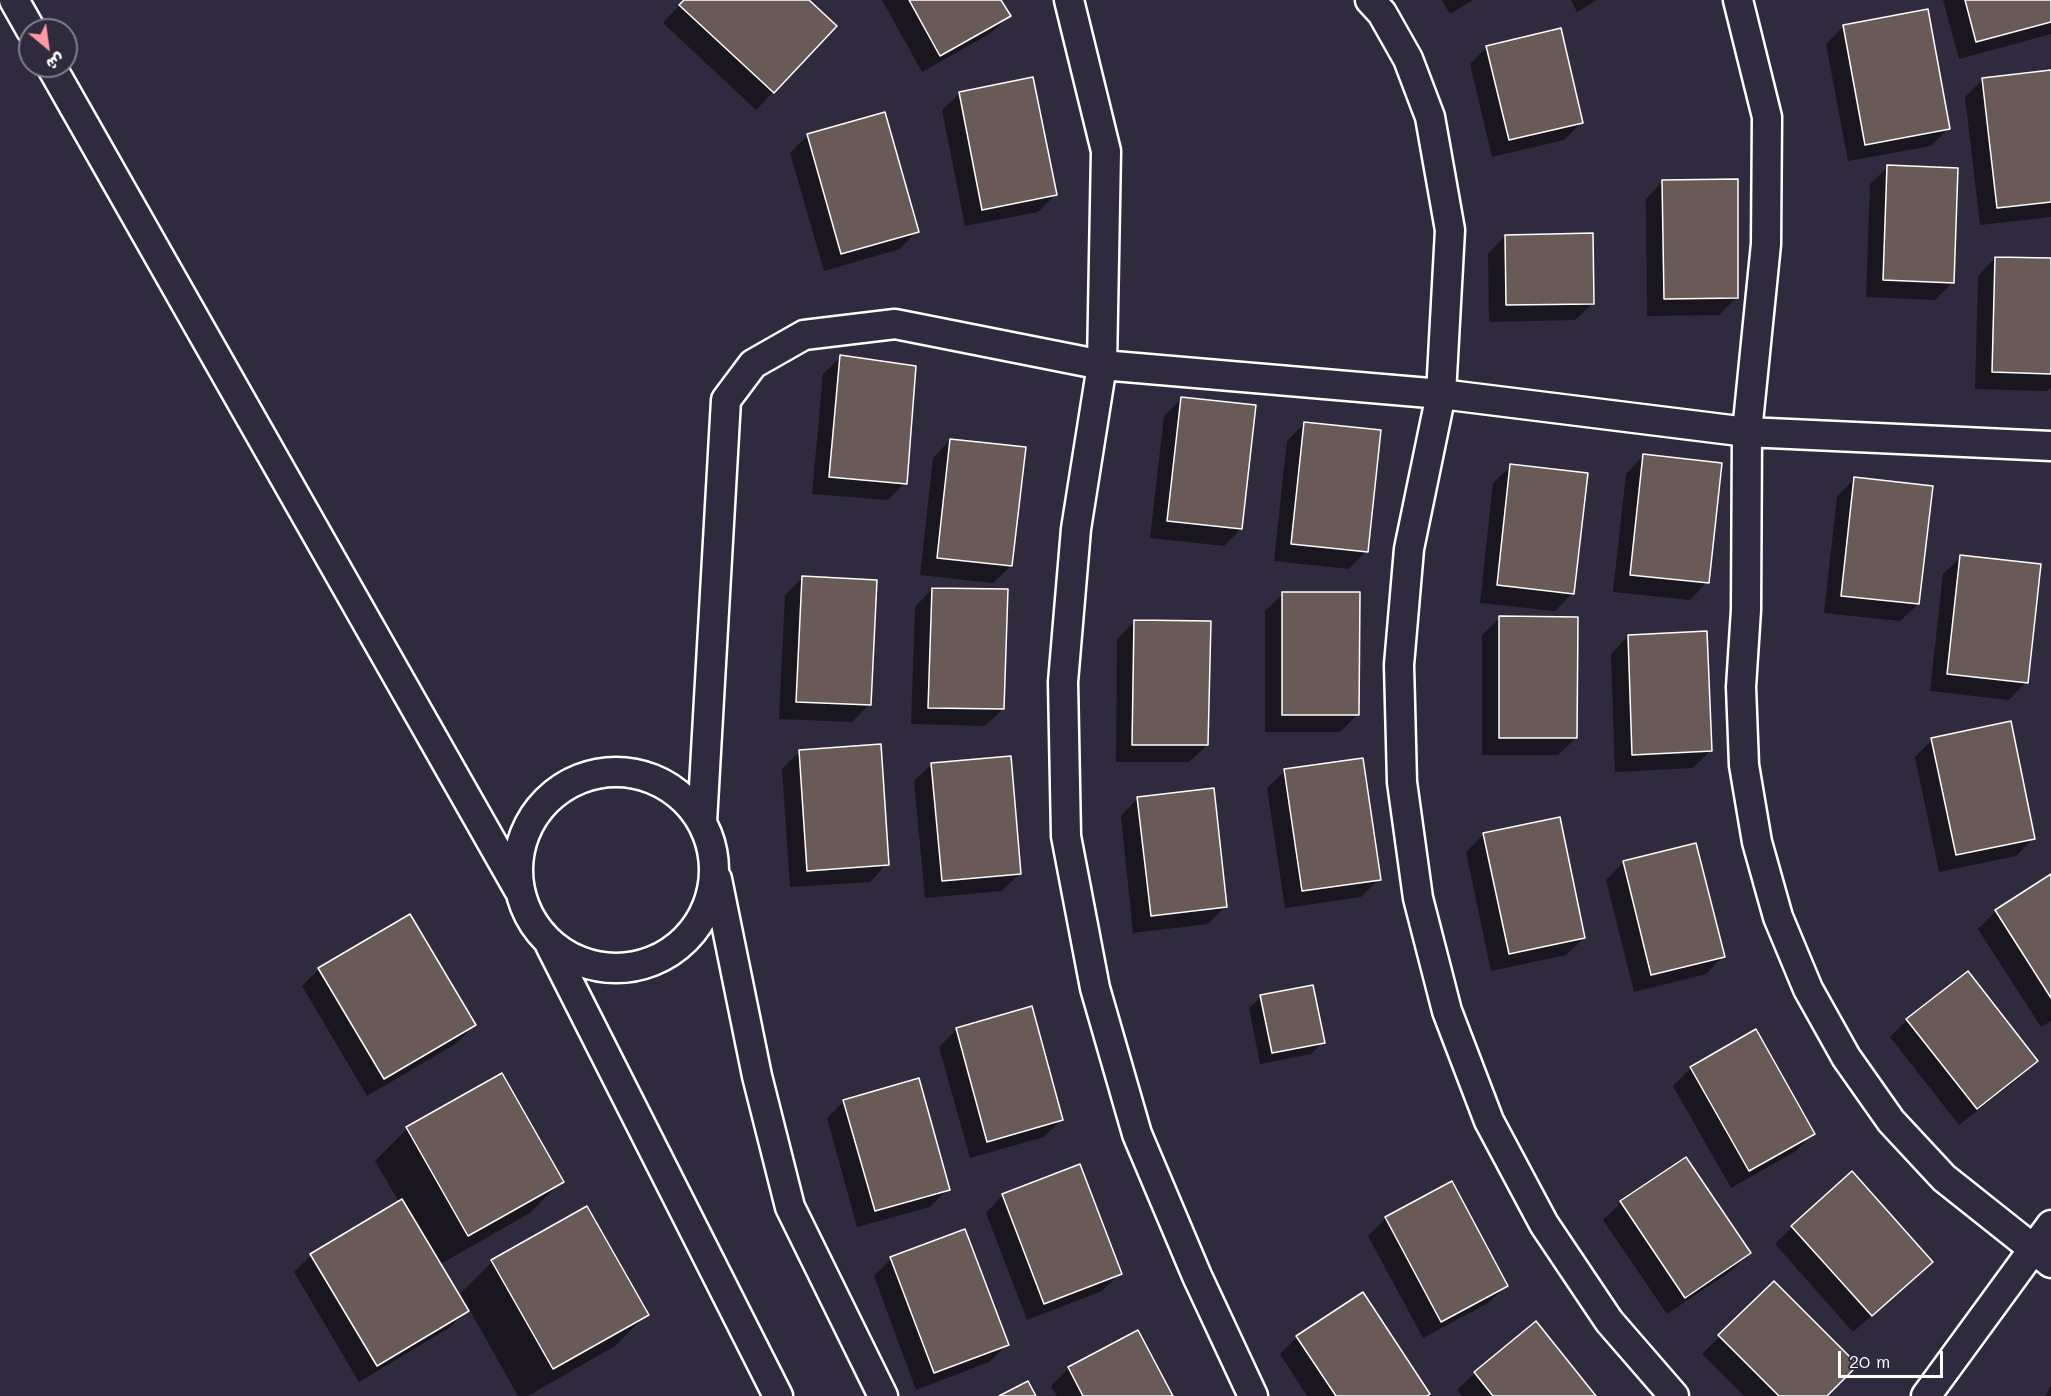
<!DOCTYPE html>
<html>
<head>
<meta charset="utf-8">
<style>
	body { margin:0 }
	#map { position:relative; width:2051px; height:1396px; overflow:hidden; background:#2f2a3d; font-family:Mali,"Playpen Sans Arabic",sans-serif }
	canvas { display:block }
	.north { position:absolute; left:18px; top:18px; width:60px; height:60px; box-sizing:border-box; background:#2f2a3d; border:2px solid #827f8b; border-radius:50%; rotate:151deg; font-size:16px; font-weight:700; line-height:24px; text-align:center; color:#fff }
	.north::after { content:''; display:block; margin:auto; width:21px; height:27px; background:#ff9aa2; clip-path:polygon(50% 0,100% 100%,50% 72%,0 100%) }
	.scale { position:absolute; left:1838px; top:1351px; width:105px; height:27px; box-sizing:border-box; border:3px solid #fff; border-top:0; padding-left:8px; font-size:18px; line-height:21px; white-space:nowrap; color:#fff; -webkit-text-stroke:4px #2f2a3d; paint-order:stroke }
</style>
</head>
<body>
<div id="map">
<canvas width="2051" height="1396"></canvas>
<div class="north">ش</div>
<div class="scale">20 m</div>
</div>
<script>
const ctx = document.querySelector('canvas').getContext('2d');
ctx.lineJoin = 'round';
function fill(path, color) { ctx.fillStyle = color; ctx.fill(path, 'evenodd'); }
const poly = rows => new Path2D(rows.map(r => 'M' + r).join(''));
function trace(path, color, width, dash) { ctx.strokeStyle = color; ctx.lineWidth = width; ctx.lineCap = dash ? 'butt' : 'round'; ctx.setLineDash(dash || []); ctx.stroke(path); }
const shadow = poly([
	[684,0,807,0,835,26,756,110,663,23],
	[882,0,1000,0,1009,16,991,33,922,72],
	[1442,0,1473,0,1450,14],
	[1571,0,1597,0,1577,12],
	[1943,0,2051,0,2051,34,1959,59],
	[1844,26,1948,129,1931,146,1848,161,1826,44],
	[1487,47,1582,122,1564,140,1492,157,1470,64],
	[2051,72,2051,217,1980,225,1965,97,1983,79],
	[960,93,1055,195,1038,212,965,226,942,110],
	[808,135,917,231,900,249,824,271,790,153],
	[1888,167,1953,282,1935,300,1866,297,1870,184],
	[1663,181,1737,297,1719,315,1647,316,1646,199],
	[1505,236,1593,303,1575,320,1489,322,1488,254],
	[1995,258,2051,259,2051,387,2047,391,1975,389,1978,276],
	[841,357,905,483,888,500,812,494,823,374],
	[1181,399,1241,529,1224,546,1150,538,1164,416],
	[1305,423,1366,551,1349,569,1274,561,1287,441],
	[950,440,1011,566,993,583,920,575,933,458],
	[1643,456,1707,582,1690,600,1613,592,1626,474],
	[1511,466,1573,593,1555,611,1480,603,1493,483],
	[1854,479,1918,604,1900,621,1824,613,1837,497],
	[1961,557,2026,682,2009,700,1930,691,1943,574],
	[802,578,870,704,852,722,779,719,785,595],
	[932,589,1003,709,985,726,911,724,915,607],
	[1283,594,1358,714,1340,732,1265,732,1265,611],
	[1500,618,1576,738,1558,755,1482,755,1482,635],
	[1135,621,1207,745,1189,762,1116,762,1117,639],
	[1628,636,1710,751,1693,768,1615,772,1611,654],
	[1932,740,2034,838,2016,856,1939,872,1915,757],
	[800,751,887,864,870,882,790,887,782,769],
	[932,764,1020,873,1002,891,925,898,914,781],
	[1285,771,1379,879,1361,897,1285,908,1267,788],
	[1138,798,1226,906,1208,924,1133,933,1121,816],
	[1484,834,1584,938,1566,955,1491,971,1466,852],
	[1623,863,1723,956,1706,974,1634,992,1606,880],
	[2051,875,2051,1021,2041,1027,1978,929,1995,912],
	[319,969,474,1025,457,1043,367,1096,302,986],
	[1261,997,1323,1042,1311,1054,1260,1064,1249,1008],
	[1907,1020,2036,1061,2019,1078,1959,1125,1890,1037],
	[957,1029,1061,1120,1044,1137,970,1158,939,1047],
	[1756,1031,1813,1133,1796,1151,1731,1188,1673,1086,1691,1068],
	[844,1101,948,1189,930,1207,857,1227,827,1118],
	[407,1129,562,1181,530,1213,439,1265,458,1296,492,1262,586,1208,647,1314,615,1346,528,1396,518,1396,469,1309,449,1328,359,1382,294,1272,311,1255,399,1202,375,1161],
	[1686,1159,1749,1253,1731,1271,1667,1314,1603,1220,1621,1203],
	[1003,1195,1120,1273,1102,1291,1027,1320,986,1213],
	[1386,1218,1506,1286,1488,1303,1423,1338,1368,1236],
	[1792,1227,1913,1279,1853,1332,1775,1244],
	[891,1259,1007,1345,989,1362,916,1390,874,1276],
	[1774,1283,1825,1396,1744,1396,1702,1354],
	[1297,1337,1426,1396,1307,1396,1280,1354],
	[1069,1368,1171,1396,1057,1396,1051,1386],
	[1475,1373,1595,1396,1462,1396,1457,1390],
	[2051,1386,2051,1396,2046,1396,2050,1387]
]);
const building = poly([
	[684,0,809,0,837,26,774,93,679,5,684,0],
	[909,0,1001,0,1011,16,940,56,909,0],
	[1965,0,2051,0,2051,22,1976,42,1965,0],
	[1928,9,1950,129,1865,145,1843,25,1928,9],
	[1561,28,1583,123,1509,140,1486,46,1561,28],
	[2051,70,2051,202,1997,208,1982,78,2051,70],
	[1033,77,1057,195,982,210,959,92,1033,77],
	[885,112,919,232,841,254,807,134,885,112],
	[1887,165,1958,168,1954,283,1883,280,1887,165],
	[1738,179,1738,298,1664,299,1662,180,1738,179],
	[1593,233,1594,304,1506,305,1505,235,1593,233],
	[1995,257,2051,258,2051,374,1992,372,1995,257],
	[840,355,916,366,907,484,829,477,840,355],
	[1181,397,1256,405,1242,529,1167,521,1181,397],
	[1304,422,1381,430,1368,552,1291,544,1304,422],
	[950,439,1026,447,1012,566,937,558,950,439],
	[1643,454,1722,463,1709,583,1630,575,1643,454],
	[1510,464,1588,473,1574,594,1497,585,1510,464],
	[1854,477,1933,486,1919,604,1841,596,1854,477],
	[1960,555,2041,564,2028,683,1947,674,1960,555],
	[802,576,877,580,871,705,796,702,802,576],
	[932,588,1008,589,1004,709,928,708,932,588],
	[1282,592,1360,592,1359,715,1282,715,1282,592],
	[1499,616,1578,617,1577,738,1499,738,1499,616],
	[1134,620,1211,621,1208,745,1132,745,1134,620],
	[1707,631,1712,751,1632,755,1628,635,1707,631],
	[2011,721,2035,839,1956,855,1931,738,2011,721],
	[881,744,889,865,807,871,799,750,881,744],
	[1011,756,1021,874,942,881,931,763,1011,756],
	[1363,758,1381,880,1302,891,1284,769,1363,758],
	[1214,788,1227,907,1151,916,1137,797,1214,788],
	[1560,817,1585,938,1509,954,1483,833,1560,817],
	[1696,843,1725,957,1651,975,1623,861,1696,843],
	[2051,874,2051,998,1995,910,2051,874],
	[410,914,476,1025,384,1079,318,968,410,914],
	[1968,971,2038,1061,1977,1109,1906,1019,1968,971],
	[1313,985,1325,1043,1272,1053,1260,995,1313,985],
	[1032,1006,1063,1120,987,1142,956,1028,1032,1006],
	[1756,1029,1815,1134,1749,1171,1690,1067,1756,1029],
	[502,1073,564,1182,468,1236,406,1127,502,1073],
	[919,1078,950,1190,875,1211,843,1100,919,1078],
	[1686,1157,1751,1253,1685,1298,1620,1201,1686,1157],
	[1080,1164,1122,1274,1044,1304,1002,1194,1080,1164],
	[1852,1171,1933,1262,1872,1316,1791,1226,1852,1171],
	[1452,1181,1508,1286,1441,1322,1385,1217,1452,1181],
	[402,1199,469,1311,377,1366,310,1254,402,1199],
	[587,1206,649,1315,553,1369,491,1260,587,1206],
	[965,1229,1009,1345,934,1373,890,1257,965,1229],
	[1774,1281,1858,1365,1827,1396,1779,1396,1718,1335,1774,1281],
	[1363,1292,1430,1394,1427,1396,1336,1396,1296,1336,1363,1292],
	[1536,1321,1596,1396,1493,1396,1474,1372,1536,1321],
	[1138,1330,1173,1396,1083,1396,1068,1367,1138,1330],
	[1028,1381,1036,1396,999,1396,1028,1381]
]);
const minor = poly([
	[14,0,31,30],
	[1069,0,1106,151,1102,365,1076,529,1063,682,1066,836,1095,988,1137,1134,1197,1276,1253,1396],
	[1370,0,1382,13,1408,59,1430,117,1450,230,1441,394,1409,549,1399,665,1402,782,1418,898,1447,1011,1489,1121,1544,1224,1609,1321,1674,1396],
	[1738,0,1767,117,1766,244,1747,432,1746,610,1741,687,1744,765,1757,842,1778,917,1808,989,1846,1057,1891,1121,1944,1178,2051,1263],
	[51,66,519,890],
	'518 870a98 98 0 1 1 196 0a98 98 0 1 1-196 0Z',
	[702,822,726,400,753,364,804,335,895,324,1102,365,1441,394,1747,432,2051,446],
	[717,879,757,1076,790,1207,883,1396],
	[550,945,778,1396],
	[1926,1396,2051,1225]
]);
fill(shadow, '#0007');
fill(building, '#695957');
trace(building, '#fff', 1.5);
trace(minor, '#fff', 33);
trace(minor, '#2f2a3d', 28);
</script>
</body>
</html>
